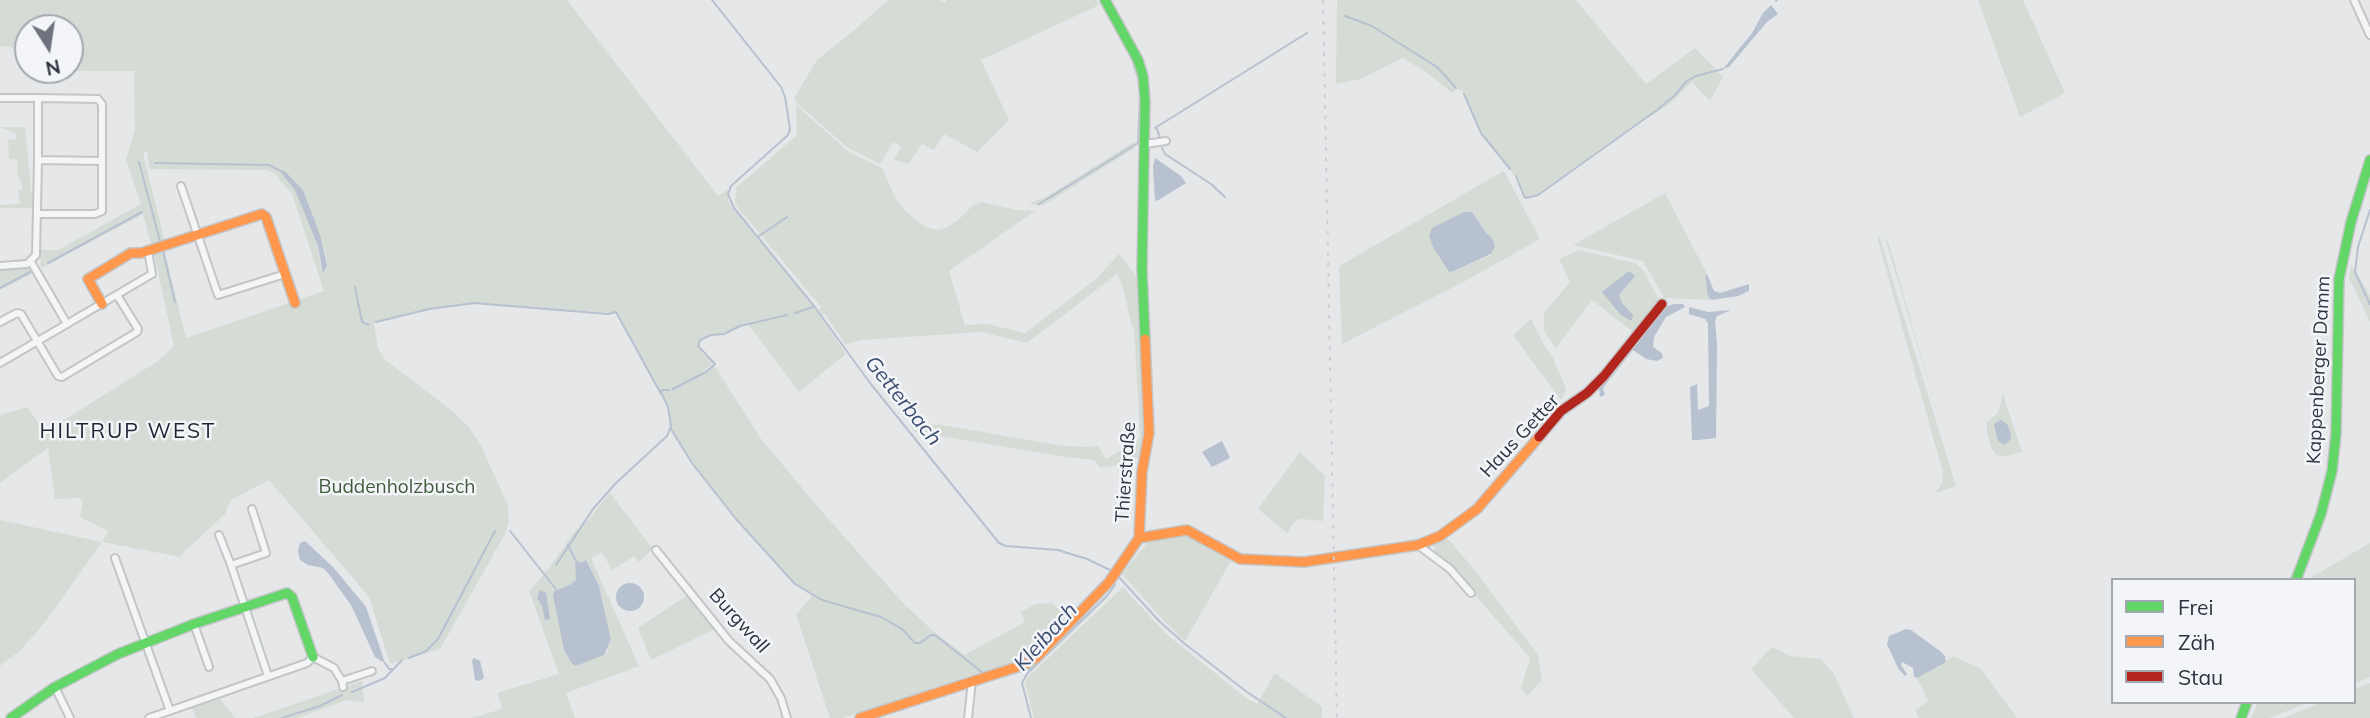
<!DOCTYPE html>
<html>
<head>
<meta charset="utf-8">
<style>
	body { margin:0 }
	#map { position:relative; width:2370px; height:718px; overflow:hidden; background:#e5e7e9; font-family:Mulish,sans-serif }
	canvas { display:block }
	.legend { position:absolute; left:2111px; top:578px; width:245px; height:126px; box-sizing:border-box; background:#f3f5f8; border:2px solid #a4a7af; margin:0; padding:9px 12px; list-style:none; font-size:21px; color:#2d3341 }
	.legend li { display:flex; align-items:center; gap:14px; height:35px }
	.legend b { width:35px; border:2px solid #a4a7af }
	.north { position:absolute; left:14px; top:14px; width:70px; height:70px; box-sizing:border-box; background:#f3f5f8; border:2px solid #a4a7af; border-radius:50%; rotate:168deg; font-size:19px; font-weight:700; line-height:28px; text-align:center; color:#2d3341 }
	.north::after { content:''; display:block; margin:auto; width:24px; height:32px; background:#6d727c; clip-path:polygon(50% 0,100% 100%,50% 72%,0 100%) }
</style>
</head>
<body>
<div id="map">
<canvas width="2370" height="718"></canvas>
<ul class="legend">
<li><b style="height:9px;background:#63d668"></b>Frei</li>
<li><b style="height:9px;background:#ff974d"></b>Zäh</li>
<li><b style="height:9px;background:#b3261e"></b>Stau</li>
</ul>
<div class="north">N</div>
</div>
<script>
const ctx = document.querySelector('canvas').getContext('2d');
ctx.lineJoin = 'round';
function fill(path, color) { ctx.fillStyle = color; ctx.fill(path, 'evenodd'); }
const poly = rows => new Path2D(rows.map(r => 'M' + r).join(''));
function trace(path, color, width, dash) { ctx.strokeStyle = color; ctx.lineWidth = width; ctx.lineCap = dash ? 'butt' : 'round'; ctx.setLineDash(dash || []); ctx.stroke(path); }
function write(font, color, halo, rows, align = 'center') {
  ctx.font = font + ' Mulish,sans-serif'; ctx.lineWidth = 5; ctx.setLineDash([]); ctx.textBaseline = 'middle'; ctx.strokeStyle = halo; ctx.fillStyle = color; for (const [text, x, y, turn = 0] of rows) {
    ctx.save(); ctx.translate(x, y); ctx.rotate((+turn || 0) * Math.PI / 180); ctx.textAlign = isNaN(turn) ? turn : align; if (halo) ctx.strokeText(text, 0, 0); ctx.fillText(text, 0, 0); ctx.restore();
  }
}
const green = poly([
	[0,0,567,0,718,196,728,189,728,200,731,206,815,308,846,354,799,392,748,324,723,333,703,337,698,341,697,346,706,357,714,362,698,376,706,373,714,365,761,439,819,508,901,601,932,630,964,655,1025,622,1021,612,1036,604,1052,603,1069,619,1025,661,977,673,843,718,830,718,796,615,812,596,795,584,782,570,737,519,692,463,671,429,669,406,663,399,662,391,660,393,616,313,474,304,429,310,374,323,378,348,384,359,451,410,469,427,481,446,508,505,509,522,505,534,440,649,390,664,369,597,269,480,231,500,225,514,183,553,181,557,102,542,46,621,21,650,0,666,0,520,102,542,108,531,80,517,83,502,80,498,55,499,48,448,0,483,0,415,27,407,45,432,158,361,174,346,154,254,164,248,186,338,324,291,292,194,273,172,267,170,149,169,147,152,143,153,165,242,151,243,143,214,42,268,40,264,41,250,58,250,141,204,126,159,135,129,134,71,42,71,70,70,70,28,28,28,28,53,24,53,19,48,0,46],
	[286,172,303,190,326,256,327,265,325,273,322,273,318,246,300,200,295,190,283,175],
	[888,0,940,0,946,3,946,0,1096,0,1099,5,981,60,1009,120,977,152,944,134,934,150,922,144,908,164,894,160,901,147,893,142,880,164,848,148,798,104,794,98,817,60,853,31],
	[1576,0,1646,84,1695,48,1723,77,1710,101,1692,82,1672,102,1653,115,1651,113,1535,196,1524,199,1517,178,1482,136,1462,91,1457,89,1452,93,1426,72,1403,58,1360,79,1336,84,1337,0],
	[1978,0,2023,0,2065,93,2020,117],
	[796,105,849,152,882,168,895,197,904,210,925,227,937,230,946,228,958,220,972,206,981,202,1017,210,1035,211,949,271,965,325,987,324,1025,333,1095,280,1119,254,1136,276,1138,292,1144,437,1139,458,1133,458,1129,447,1140,438,1134,327,1132,327,1123,287,1117,274,1027,343,981,332,862,340,845,344,825,314,822,315,819,310,821,307,735,204,736,188,797,135],
	[0,127,25,127,33,208,0,208,0,205,20,204,18,191,23,189,20,178,18,178,17,160,9,159,8,139,15,140,16,134],
	[1135,141,1133,149,1044,205,1038,206,1029,203,1046,197],
	[1504,171,1540,239,1469,279,1342,344,1339,266],
	[1472,212,1487,234,1491,255,1454,271,1449,272,1433,247],
	[1665,193,1708,276,1705,276,1708,297,1712,300,1664,298,1643,261,1573,245],
	[1884,235,1889,244,1939,418,1913,331],
	[1879,236,1956,486,1935,493,1942,484,1943,473,1877,237],
	[1578,250,1635,263,1644,271,1659,300,1633,332,1592,300,1556,348,1544,331,1544,313,1570,282,1559,259],
	[2351,267,2356,271,2370,296,2370,322,2349,278],
	[0,269,29,269,34,273,0,290],
	[1531,319,1543,343,1553,358,1565,386,1566,391,1561,400,1513,335],
	[2003,394,2022,452,2004,456,1996,455,1991,448,1987,430,1987,422,1998,413],
	[908,423,942,425,1063,446,1092,447,1098,445,1106,459,1122,450,1126,458,1124,464,1101,468,1094,460,1065,457,915,432],
	[1300,452,1325,476,1323,521,1301,519,1294,522,1287,533,1258,509],
	[610,493,653,549,639,562,634,556,612,570,602,552,591,558,639,666,566,693,575,718,472,718,502,709,497,693,559,674,529,591,550,567,577,528,579,531],
	[576,559,581,563,586,560,599,586,611,640,607,652,577,666,572,664,564,650,553,596,554,590,571,584,576,580],
	[1179,532,1191,534,1231,561,1185,641,1165,622,1122,574,1147,543],
	[1447,538,1474,569,1538,655,1542,680,1527,696,1521,687,1530,658,1447,563,1433,552,1436,548,1431,544],
	[2370,543,2370,677,2354,684,2354,580,2307,580],
	[1123,587,1165,633,1247,699,1257,704,1275,673,1322,707,1322,718,1034,718,1025,683,1028,677],
	[689,594,717,628,651,660,638,628],
	[1772,647,1790,656,1821,659,1834,674,1854,718,1794,718,1751,669],
	[1954,656,1981,669,2017,718,1919,718,1915,710,1928,701,1917,678],
	[362,681,364,703,347,700,298,718,253,718],
	[2370,683,2370,718,2283,718,2322,702,2354,702,2354,689],
	[217,695,235,718,196,718,191,704],
	[2258,702,2309,702,2270,718,2251,718]
]);
const water = poly([
	[1771,5,1778,14,1767,22,1729,67,1723,69,1752,33,1763,13],
	[1155,158,1181,176,1186,183,1157,201,1155,200,1153,167],
	[284,170,303,190,320,235,327,265,323,274,318,246,295,190,282,174],
	[1464,212,1472,212,1487,234,1492,238,1495,246,1491,254,1454,271,1449,272,1433,247,1429,235,1432,228],
	[1629,271,1635,276,1619,295,1622,303,1633,315,1632,320,1629,320,1620,314,1602,292],
	[1705,275,1708,276,1714,291,1720,293,1749,284,1749,291,1738,296,1712,300,1708,297],
	[1673,304,1683,304,1685,307,1666,317,1654,337,1653,347,1662,353,1663,358,1657,361,1646,359,1633,350,1603,388,1605,395,1600,397,1599,388,1663,308],
	[1689,307,1708,312,1731,310,1717,316,1715,321,1717,345,1716,438,1698,440,1692,440,1690,387,1697,384,1698,410,1709,406,1708,323,1705,319,1689,314],
	[2001,420,2007,424,2010,431,2011,439,2005,445,1998,441,1994,424],
	[1222,441,1230,458,1212,467,1202,452],
	[305,541,334,568,366,607,385,663,375,657,351,605,328,573,323,568,308,565,300,560,298,551,300,543],
	[575,559,581,563,586,560,599,586,611,640,604,655,576,666,572,664,564,650,553,596,554,591,571,584,576,580],
	'616 597a14 14 0 1 1 28 0a14 14 0 1 1-28 0Z',
	[540,590,546,593,550,618,548,620,545,620,542,606,537,598],
	[1906,629,1911,630,1940,651,1945,656,1946,662,1917,678,1914,677,1913,668,1902,662,1901,665,1907,674,1905,676,1898,668,1887,644,1889,636],
	[474,658,480,661,484,678,479,681,475,680,472,661]
]);
const stream = poly([
	[712,0,781,87,785,97,790,129,788,135,731,186,728,194,734,208,814,306,870,383,999,543,1006,546,1058,550,1087,559,1112,571],
	[1776,1,1777,0],
	[1345,16,1372,26,1437,67,1456,88],
	[1131,56,1139,81],
	[1464,94,1481,133,1510,169],
	[1155,128,1307,33],
	[1157,129,1160,138],
	[1162,148,1165,154,1211,184,1225,197],
	[139,162,160,241],
	[155,163,269,165,284,173],
	[1516,176,1524,196,1526,198,1538,195,1657,110,1675,95,1687,81,1696,76,1723,69],
	[1039,204,1138,143,1140,94],
	[2370,210,2358,247,2355,272,2370,304],
	[759,236,787,217],
	[163,251,175,302],
	[48,263,142,212],
	[355,287,362,322,369,325],
	[0,288,30,272],
	[795,313,813,307],
	[376,322,429,309,474,303,608,314,616,312,661,394],
	[673,389,706,372,715,364,698,346,700,340,711,335,724,334,740,326,787,315],
	[671,429,692,463,736,519,795,584,822,600,881,617,902,629,915,643,920,643,931,635,935,635,983,673],
	[510,531,556,589],
	[568,545,575,559],
	[556,565,593,509,615,484,667,436,671,426,668,407,661,392,662,390,669,390],
	[1117,575,1160,622,1185,644,1247,692,1286,718],
	[409,658,426,651,438,639,495,531],
	[385,663,389,669,392,669],
	[1000,677,1033,668],
	[352,692,385,678,402,660],
	[282,718,320,706,342,695],
	[875,718,887,714],
	[1031,718,1022,683,1027,674,1107,596,1115,585]
]);
const street = poly([
	[2354,0,2370,35],
	[0,98,38,98,38,160,36,255,27,264,0,266],
	[1145,144,1166,141],
	[38,160,102,161],
	[181,186,218,295,285,274],
	[38,214,95,214,102,211,102,104,98,99,38,98],
	[31,262,67,324,152,274,148,251],
	[0,322,17,313,21,314,58,376,62,377,137,332,138,329,117,295],
	[0,363,67,324],
	[252,509,266,553,231,565,268,676],
	[219,535,231,565],
	[1418,545,1450,569,1471,593],
	[656,550,729,641,770,679,781,698,787,718],
	[115,558,170,711],
	[194,624,209,667],
	[342,681,372,671],
	[55,687,70,718],
	[149,718,307,663,313,657,334,668,342,681,343,687],
	[968,718,972,681]
]);
const fast = poly([
	[1105,0,1138,60,1143,76,1145,101,1142,269,1145,339],
	[2296,580,2321,514,2332,471,2336,434,2339,279,2351,222,2370,160],
	[11,718,55,687,118,654,194,624,287,593,292,597,313,657],
	[2241,718,2247,702]
]);
const slow = poly([
	[102,304,88,279,131,253,141,253,262,214,266,217,295,303],
	[1139,538,1187,530,1240,559,1304,562,1418,545,1440,536,1477,509,1539,437],
	[860,718,1026,664,1036,658,1109,582,1139,538,1142,472,1149,433,1145,339]
]);
const jam = poly([
	[1539,437,1561,411,1587,393,1604,376,1662,304]
]);
const rail = poly([
	[1323,0,1337,718]
]);
const streetNames = [
	["Kappenberger Damm",2319,370,-87],
	["Haus Getter",1520,436,-47],
	["Thierstraße",1126,472,-86],
	["Burgwall",739,621,48]
];
const parkNames = [
	["Buddenholzbusch",397,487]
];
const waterNames = [
	["Getterbach",903,401,51],
	["Kleibach",1046,637,-48]
];
const neighbourhoodNames = [
	["HILTRUP WEST",128,432]
];
fill(green, '#d5dcd6');
fill(water, '#b7c1d0');
trace(stream, '#b7c1d0', 2);
trace(street, '#c3c5c7', 10);
trace(fast, '#c3c5c7', 12);
trace(slow, '#c3c5c7', 12);
trace(jam, '#c3c5c7', 12);
trace(street, '#f4f5f6', 6);
trace(fast, '#63d668', 9);
trace(slow, '#ff974d', 9);
trace(jam, '#b3261e', 9);
trace(rail, '#cdced1', 2, [3.5, 7]);
write('19px', '#2d3341', '#f3f5f8', streetNames);
write('19px', '#3f5b3c', '#f3f5f8', parkNames);
write('italic 21px', '#3c4f70', '#f3f5f8', waterNames);
ctx.letterSpacing = '2px';
write('21px', '#1f2432', '#f3f5f8', neighbourhoodNames);
ctx.letterSpacing = '0px';
</script>
</body>
</html>
